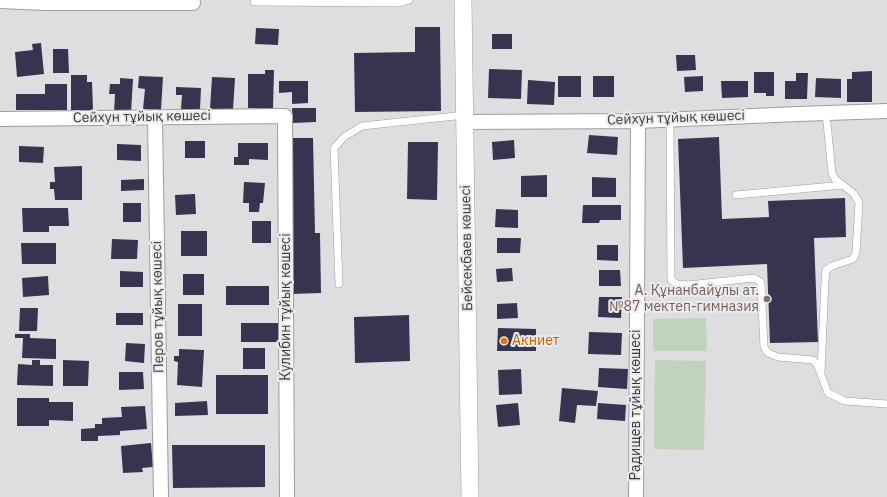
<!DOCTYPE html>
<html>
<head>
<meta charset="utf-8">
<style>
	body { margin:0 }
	canvas { display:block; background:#dedee0 }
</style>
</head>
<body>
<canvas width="887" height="497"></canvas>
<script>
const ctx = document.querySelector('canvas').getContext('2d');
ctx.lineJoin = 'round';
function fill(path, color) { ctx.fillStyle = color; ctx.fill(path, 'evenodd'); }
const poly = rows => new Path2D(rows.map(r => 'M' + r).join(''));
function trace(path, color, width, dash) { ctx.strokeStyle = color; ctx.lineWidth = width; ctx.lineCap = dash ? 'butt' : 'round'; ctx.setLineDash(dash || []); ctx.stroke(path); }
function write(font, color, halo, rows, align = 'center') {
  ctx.font = font + ' "IBM Plex Sans",sans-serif'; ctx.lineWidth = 4; ctx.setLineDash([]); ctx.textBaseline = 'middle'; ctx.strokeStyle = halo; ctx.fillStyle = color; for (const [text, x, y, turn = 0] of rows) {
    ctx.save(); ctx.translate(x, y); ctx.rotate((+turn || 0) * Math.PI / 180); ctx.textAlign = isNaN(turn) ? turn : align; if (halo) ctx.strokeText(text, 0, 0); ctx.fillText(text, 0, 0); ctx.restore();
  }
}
const green = poly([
	[706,318,707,351,653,351,653,319],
	[655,360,706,361,704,450,654,449]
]);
const building = poly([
	[415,27,440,27,441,111,355,112,354,53,415,52],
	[256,28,279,29,278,45,255,44],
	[492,34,512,34,512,49,492,49],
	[41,43,44,74,17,77,15,52,33,50,32,44],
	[53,49,68,49,69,73,53,73],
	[676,55,695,55,696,70,677,71],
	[489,69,522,70,521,99,488,98],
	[265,70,274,70,273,109,248,108,248,74,265,74],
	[872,71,872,102,847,102,847,79,852,79,852,72],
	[754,72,774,72,774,96,766,96,766,93,754,93],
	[796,73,808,73,807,99,785,99,785,81,796,81],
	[71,75,87,75,87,82,92,82,93,110,71,110],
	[139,76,163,77,161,110,143,109,145,89,138,88],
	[558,76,581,76,581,97,558,97],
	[593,76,614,76,614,97,593,97],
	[703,76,703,91,685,92,684,77],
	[212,77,235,78,233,110,210,109],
	[120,78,133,79,131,113,114,113,115,94,109,94,110,84,120,84],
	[816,78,841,79,841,98,815,97],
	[528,80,555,82,554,105,527,104],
	[279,81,308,81,308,103,292,104,292,92,279,93],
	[721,81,748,81,748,97,722,98],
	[45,84,67,84,67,110,16,110,16,94,45,94],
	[176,87,201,88,200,110,181,109,182,95,176,95],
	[292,108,316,108,316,122,293,123],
	[589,135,618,137,617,155,587,153],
	[719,137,722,219,769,217,768,201,845,198,846,237,814,238,818,342,770,343,767,264,683,268,678,139],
	[287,138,313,138,315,233,320,233,321,293,290,294],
	[514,140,515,158,493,160,492,142],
	[185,141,205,141,205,158,185,158],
	[408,142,438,142,437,200,407,199],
	[238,143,268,143,268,160,249,159,249,165,234,165,234,157,238,157],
	[117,144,141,145,141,161,117,160],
	[19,146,44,147,43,163,19,162],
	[82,166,82,200,55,200,54,189,50,189,50,182,55,182,54,167],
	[547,175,547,197,521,197,521,176],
	[592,177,616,178,616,197,592,197],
	[144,179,144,190,121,191,121,180],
	[244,182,265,183,263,203,260,203,259,212,249,212,249,203,243,203],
	[195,194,196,214,176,215,175,195],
	[123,203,141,203,141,222,123,222],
	[583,205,621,205,621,220,600,220,599,223,582,223],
	[22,208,68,208,69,226,49,226,49,232,23,232],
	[496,209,518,210,518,228,495,227],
	[252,221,271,221,271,243,252,243],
	[181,231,207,231,207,256,181,256],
	[497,238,521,238,520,253,497,253],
	[112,239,138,240,137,259,111,259],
	[21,243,56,243,56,264,22,264],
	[597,245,618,245,618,261,597,260],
	[512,268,513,281,497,282,496,269],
	[599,270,620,270,621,286,599,286],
	[120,271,143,272,143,287,120,287],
	[183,274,204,274,204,295,183,295],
	[48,276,49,295,23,297,22,278],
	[226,286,269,286,269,305,226,305],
	[599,297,622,297,621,318,598,317],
	[517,303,518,318,497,319,497,304],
	[178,304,202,304,202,336,178,336],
	[20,308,38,308,37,331,19,331],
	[116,313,143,313,143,325,116,325],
	[409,315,410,361,355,363,354,317],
	[241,323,278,323,278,342,241,342],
	[498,328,536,329,536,351,497,351],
	[589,332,622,333,621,355,588,354],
	[15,334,30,334,30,338,56,339,56,359,22,358,23,338,15,338],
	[126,343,145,344,144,363,125,361],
	[243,348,265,348,265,369,243,369],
	[179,349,204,350,202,387,177,385,178,362,174,361,174,356,179,356],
	[32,360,40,360,40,365,53,365,53,386,17,385,18,364,32,365],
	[63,360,89,361,88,386,63,386],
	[599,368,628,369,627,389,598,387],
	[521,369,522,394,499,395,498,370],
	[119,372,143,372,144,389,119,390],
	[216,375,268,375,268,414,216,414],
	[562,388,598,391,596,406,577,405,575,423,559,421],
	[17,398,49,398,49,402,73,402,73,421,49,420,49,426,17,426],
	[207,401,208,415,175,416,175,403],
	[518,403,520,425,498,427,496,405],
	[598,403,626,405,625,421,597,419],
	[145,406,147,429,120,431,120,435,98,436,98,441,81,441,81,429,95,428,95,424,102,424,102,418,122,417,121,407],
	[151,443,153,467,142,468,143,472,123,473,121,446],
	[172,445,265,445,265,487,173,488]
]);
const service = poly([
	[254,2,400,3,409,0],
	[670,119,671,280,677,284,688,285,754,278,761,282,764,347,768,353,778,357,813,360,817,364,828,393,845,401,887,404],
	[736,195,843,185],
	[339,284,334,148,344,137,362,126,465,115],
	[821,372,825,281,826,270,832,266,853,259,856,253,859,202,853,193,835,179,832,173,826,113]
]);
const minor = poly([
	[0,1,45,3,193,3],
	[155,117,161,497],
	[0,119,285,116,287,497],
	[465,122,638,121,798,114,887,111],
	[636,497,638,121]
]);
const tertiary = poly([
	[463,0,470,497]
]);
const markers = [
	[767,299,4,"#8d6e63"],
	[504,341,4,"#e8710a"]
];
const streetNames = [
	["Сейхун тұйық көшесі",142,117,-1],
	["Сейхун тұйық көшесі",676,118,-2],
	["Бейсекбаев көшесі",467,248,-91],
	["Перов тұйық көшесі",158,307,-91],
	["Кулибин тұйық көшесі",286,307,-90],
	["Радищев тұйық көшесі",636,405,-90]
];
const educationNames = [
	["А. Құнанбайұлы ат.",759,291],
	["№87 мектеп-гимназия",759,307]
];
const foodNames = [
	["Акниет",512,341]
];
fill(green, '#c1d3bf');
fill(building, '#373450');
trace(service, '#9d9d9e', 8);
trace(minor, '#9d9d9e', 16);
trace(tertiary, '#9d9d9e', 18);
trace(service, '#fff', 7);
trace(minor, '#fff', 14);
trace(tertiary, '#fff', 17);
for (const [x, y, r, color] of markers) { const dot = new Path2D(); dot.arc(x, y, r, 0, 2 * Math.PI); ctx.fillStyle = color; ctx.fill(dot); trace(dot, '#ebebed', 1.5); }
write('14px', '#3a3a3b', '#ebebed', streetNames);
write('14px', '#785e54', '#ebebed', educationNames, 'right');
write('14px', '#c56008', '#ebebed', foodNames, 'left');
</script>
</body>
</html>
